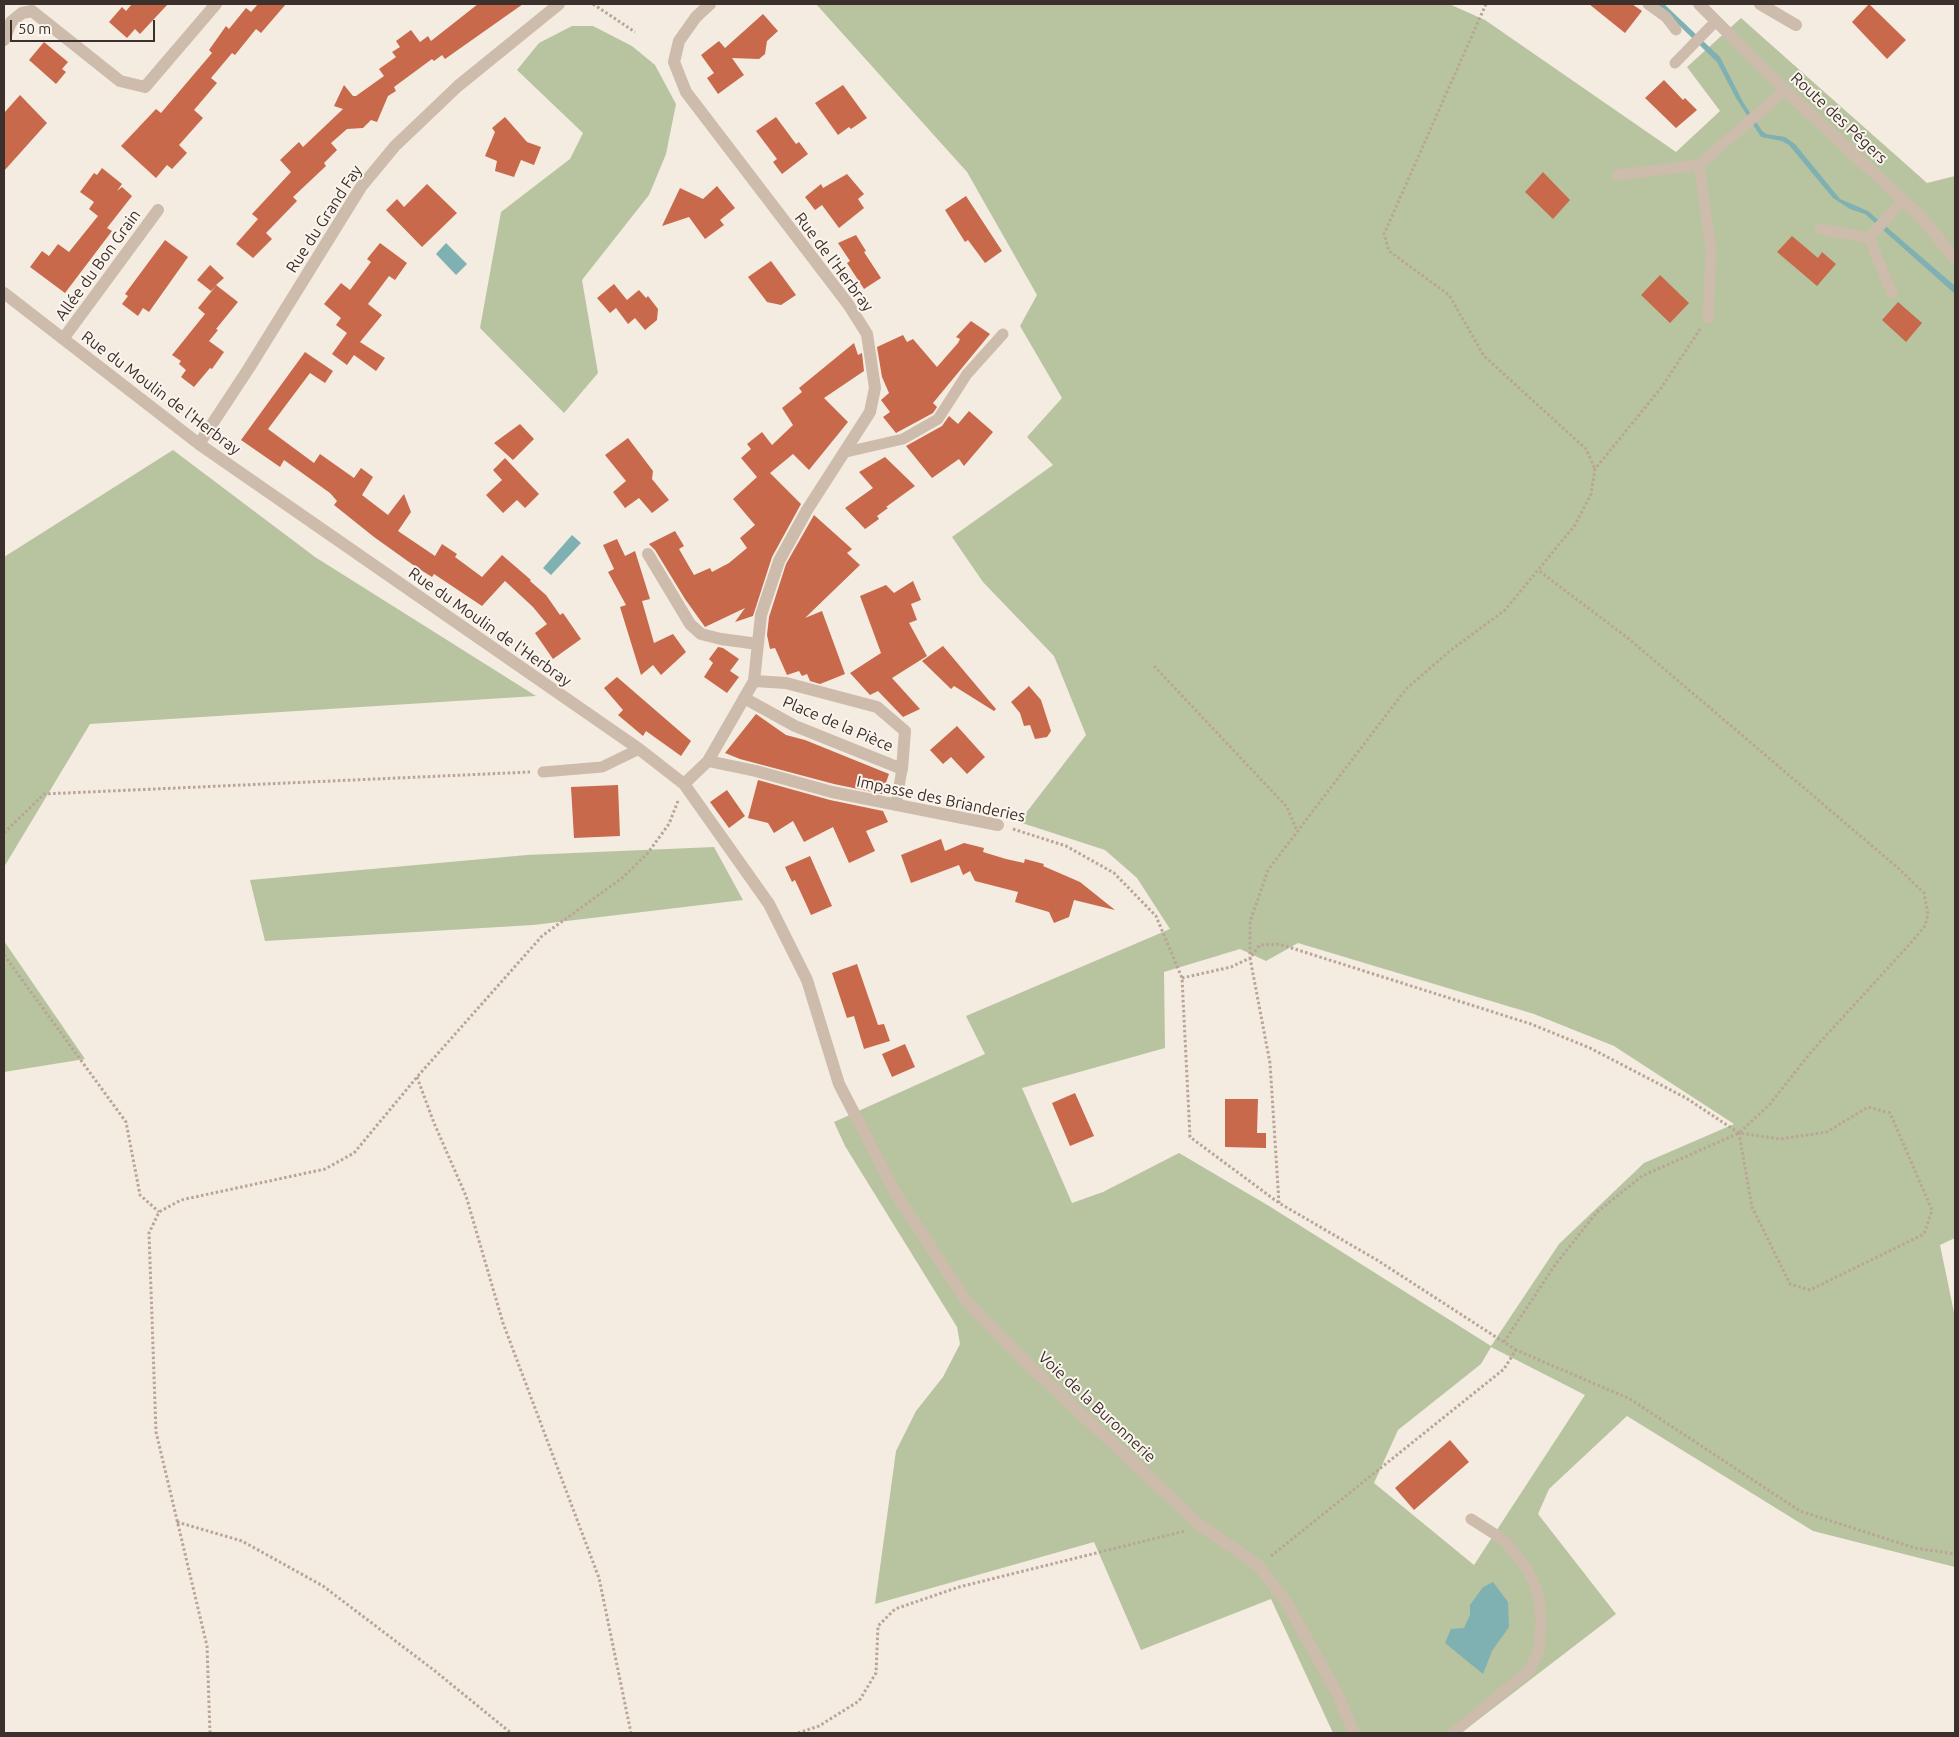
<!DOCTYPE html>
<html>
<head>
<meta charset="utf-8">
<style>
	body { margin:0 }
	#map { position:relative; width:1959px; height:1737px; overflow:hidden; background:#f4ebe1; font-family:Ubuntu,sans-serif }
	canvas { display:block }
	.frame { position:absolute; inset:0; border:5px solid #3b302b; pointer-events:none }
	.scale { position:absolute; left:10px; top:20px; width:145px; height:22px; box-sizing:border-box; border:2px solid #3b302b; border-top:0; padding-left:6px; font-size:15px; line-height:18px; white-space:nowrap; color:#3b302b; -webkit-text-stroke:4px #fbf5ee; paint-order:stroke }
</style>
</head>
<body>
<div id="map">
<canvas width="1959" height="1737"></canvas>
<div class="frame"></div>
<div class="scale">50 m</div>
</div>
<script>
const ctx = document.querySelector('canvas').getContext('2d');
ctx.lineJoin = 'round';
function fill(path, color) { ctx.fillStyle = color; ctx.fill(path, 'evenodd'); }
const poly = rows => new Path2D(rows.map(r => 'M' + r).join(''));
function trace(path, color, width, dash) { ctx.strokeStyle = color; ctx.lineWidth = width; ctx.lineCap = dash ? 'butt' : 'round'; ctx.setLineDash(dash || []); ctx.stroke(path); }
function write(font, color, halo, rows, align = 'center') {
  ctx.font = font + ' Ubuntu,sans-serif'; ctx.lineWidth = 4; ctx.setLineDash([]); ctx.textBaseline = 'middle'; ctx.strokeStyle = halo; ctx.fillStyle = color; for (const [text, x, y, turn = 0] of rows) {
    ctx.save(); ctx.translate(x, y); ctx.rotate((+turn || 0) * Math.PI / 180); ctx.textAlign = isNaN(turn) ? turn : align; if (halo) ctx.strokeText(text, 0, 0); ctx.fillText(text, 0, 0); ctx.restore();
  }
}
const green = poly([
	[816,4,1449,4,1485,20,1676,152,1720,111,1687,67,1741,18,1927,183,1955,176,1955,1238,1940,1245,1955,1317,1955,1567,1813,1531,1627,1416,1549,1489,1538,1514,1616,1614,1461,1733,1333,1733,1271,1599,1141,1650,1094,1542,875,1604,896,1451,916,1411,943,1377,960,1344,957,1327,845,1146,834,1122,985,1054,966,1016,1170,929,1137,878,1105,850,1019,822,1086,735,1054,656,983,582,952,537,1053,465,1027,437,1062,398,1020,326,1037,295,967,172],
	[1298,943,1534,1014,1614,1046,1734,1124,1644,1163,1559,1244,1491,1346,1269,1206,1179,1153,1103,1192,1072,1203,1022,1088,1165,1048,1164,972,1240,949,1266,961],
	[1491,1347,1585,1395,1474,1565,1374,1483,1398,1430,1481,1364],
	[572,26,593,26,632,46,655,65,676,104,666,154,649,195,582,280,598,373,564,413,480,328,501,212,570,159,583,133,517,70,539,43],
	[173,450,315,557,536,696,90,724,4,867,4,557],
	[714,847,743,900,533,925,265,941,250,880,527,855],
	[4,941,85,1059,4,1072]
]);
const water = poly([
	[1657,4,1664,4,1720,57,1743,102,1762,131,1766,134,1785,137,1795,144,1840,199,1868,211,1955,286,1955,294,1865,214,1850,209,1833,198,1789,145,1782,141,1761,137,1736,98,1717,62],
	[446,243,467,264,456,275,436,254],
	[572,535,581,543,551,575,543,568],
	[1493,1582,1508,1602,1509,1627,1492,1651,1483,1674,1445,1643,1451,1629,1464,1628,1470,1615,1470,1605,1483,1587]
]);
const building = poly([
	[132,4,168,4,140,34,135,29,127,38,109,22,122,7,126,11],
	[258,4,286,4,261,33,256,29,235,55,232,53,211,78,217,83,194,110,203,118,179,145,187,153,172,169,167,165,156,178,121,146,156,109,161,113,212,53,209,50,226,26,229,29,246,8,251,12],
	[478,4,523,4,445,59,442,55,434,61,432,59,394,87,396,91,388,96,377,122,371,120,363,128,347,129,331,143,337,150,324,163,326,166,293,197,297,201,266,233,272,239,253,258,236,244,258,219,252,214,291,172,280,160,299,142,303,147,343,109,334,106,344,85,353,96,356,96,384,76,379,69,396,57,392,52,400,47,396,41,411,30,420,42,428,36,431,41],
	[1589,4,1632,4,1642,11,1625,33],
	[1869,4,1906,40,1887,59,1852,22],
	[763,14,778,31,767,41,765,54,759,59,732,58,744,75,718,94,707,78,714,73,701,55,719,41,725,48],
	[44,42,68,62,62,69,66,72,56,84,29,60],
	[1664,80,1683,100,1685,98,1697,110,1676,128,1645,98],
	[843,85,867,118,851,129,849,127,838,135,815,103],
	[20,95,47,123,4,171,4,113],
	[505,117,527,142,541,147,534,165,521,160,514,177,495,171,497,161,485,156,495,132,492,128],
	[776,117,796,144,799,142,808,154,782,174,773,162,777,159,756,131],
	[102,168,122,184,117,191,122,187,132,196,107,228,112,231,65,293,30,267,42,251,49,256,58,244,69,252,98,216,89,209,94,202,80,192,94,173,97,175],
	[1543,172,1570,200,1553,219,1525,192],
	[847,174,864,194,858,199,864,208,839,228,822,205,815,210,805,197,821,184,823,188],
	[427,184,457,213,422,247,386,210,397,199,404,207],
	[717,186,735,208,720,220,724,225,705,239,689,217,662,226,680,188,703,199],
	[966,196,1002,251,985,263,968,240,965,242,945,210],
	[856,235,866,251,864,252,881,278,864,289,847,263,850,261,838,243],
	[1792,236,1818,258,1822,252,1836,264,1817,286,1777,252],
	[165,240,188,257,149,312,143,308,138,316,122,304,128,296,125,294],
	[380,243,407,263,395,280,389,276,368,304,382,315,360,342,385,358,376,371,354,355,347,365,332,354,347,333,336,325,341,318,324,304,341,283,350,290,371,262,367,259],
	[771,261,796,295,781,305,767,302,748,277],
	[210,265,224,278,216,285,238,302,216,329,218,330,209,341,224,352,212,369,210,368,194,387,181,377,186,370,179,364,181,361,172,355,205,314,198,308,216,286,211,291,197,280],
	[1660,275,1689,303,1670,323,1641,295],
	[614,284,627,300,639,290,646,298,648,296,658,309,657,320,645,330,635,318,628,324,616,308,610,313,597,298],
	[1898,302,1922,323,1906,342,1882,320],
	[971,321,990,334,933,403,937,407,933,413,896,433,883,417,890,412,881,400,889,393,882,377,877,347,903,335,907,342,913,339,937,367,958,343,960,339,956,337],
	[854,343,858,355,862,353,864,371,824,398,848,422,809,470,793,454,770,473,801,504,772,557,753,616,735,622,745,608,705,627,685,599,655,550,649,544,675,531,684,546,679,549,694,575,710,568,712,572,729,563,747,548,740,538,755,525,733,499,757,477,741,458,751,449,747,444,762,432,772,445,793,425,782,408,802,392,799,388],
	[305,352,333,371,325,383,310,373,268,429,314,463,320,454,354,478,361,468,373,477,362,495,388,515,404,494,411,512,398,531,435,556,442,544,457,554,455,557,482,577,502,555,531,580,530,581,546,595,560,615,563,613,581,639,553,659,535,633,547,624,533,607,505,581,482,606,434,574,432,577,416,567,374,537,334,505,337,501,330,493,284,460,280,467,241,440],
	[969,411,993,432,964,466,959,459,932,478,906,446,942,426,949,416,958,424],
	[520,424,534,439,513,460,494,443],
	[628,438,653,471,652,479,669,500,652,513,639,498,625,508,613,492,626,481,605,455],
	[885,457,915,486,886,507,888,508,877,516,879,519,865,529,845,508,873,488,859,472],
	[505,458,539,494,525,508,517,500,503,513,486,495,502,480,493,470],
	[814,515,852,549,847,553,860,565,805,618,822,611,845,674,820,684,810,681,807,674,802,676,799,671,787,675,775,648,770,649,767,635,769,617,786,564],
	[617,539,625,556,635,551,650,599,642,601,654,643,673,634,686,652,661,675,653,665,641,675,620,607,626,605,608,572,614,569,603,545],
	[913,581,921,600,911,604,917,620,909,623,927,656,892,678,920,709,903,717,878,691,870,695,850,673,881,653,860,596,886,585,894,593],
	[943,646,996,709,994,711,954,686,951,689,922,661],
	[718,647,723,648,739,659,730,671,739,677,727,693,704,677,713,663,709,659],
	[617,677,691,741,681,756,646,731,643,736,618,715,623,710,604,688],
	[1029,686,1041,700,1051,731,1047,737,1035,739,1030,725,1024,726,1020,713,1011,702],
	[756,714,786,735,805,740,889,774,882,794,834,784,740,759,725,753],
	[957,726,985,757,967,774,951,757,943,764,930,750],
	[758,780,830,800,883,811,888,822,866,831,875,851,849,863,833,827,804,842,793,821,774,833,768,823,748,818],
	[618,785,620,836,574,838,571,787],
	[727,790,745,816,729,828,710,802],
	[941,839,945,851,964,843,984,848,983,852,1006,859,1024,863,1025,859,1044,864,1043,866,1080,882,1115,910,1074,900,1069,917,1054,923,1049,912,1015,902,1018,892,975,881,970,871,963,875,959,865,911,883,901,855],
	[810,856,832,906,811,915,795,880,792,882,785,867],
	[857,964,878,1025,884,1024,890,1041,864,1049,854,1016,847,1018,832,973],
	[905,1044,915,1067,892,1077,882,1054],
	[1075,1093,1094,1136,1070,1146,1052,1103],
	[1225,1099,1258,1099,1257,1133,1266,1133,1266,1148,1225,1147],
	[1450,1440,1469,1462,1414,1510,1395,1488]
]);
const path = poly([
	[593,4,635,32],
	[1486,4,1384,234,1389,251,1449,295,1484,356,1586,449,1595,469],
	[1154,666,1287,807,1297,831],
	[1013,829,1066,846,1114,873,1156,916,1182,978,1190,1137,1279,1203,1377,1260,1516,1350],
	[4,833,44,794,530,772],
	[4,955,126,1122,140,1195,159,1212],
	[1182,978,1231,967,1250,958,1250,922,1268,870,1406,689,1451,650,1505,610,1575,525,1591,494,1595,469,1661,388,1700,329],
	[417,1077,434,1123,466,1196,503,1323,599,1578,631,1733],
	[1279,1203,1270,1063,1250,958,1260,945,1279,944,1531,1024,1590,1048,1686,1098,1739,1133,1780,1139,1827,1132,1868,1107,1890,1113,1932,1210,1924,1234,1810,1290,1790,1284,1752,1207,1739,1133],
	[1504,1342,1555,1265,1597,1212,1642,1176,1739,1133,1770,1104,1811,1052,1908,946,1925,926,1928,914,1924,893,1898,868,1629,639,1538,570],
	[177,1522,242,1541,323,1586,435,1671,511,1733],
	[1271,1556,1504,1369,1516,1350,1630,1399,1800,1511,1915,1548,1955,1554],
	[210,1733,207,1646,156,1432,149,1233,159,1212,181,1200,325,1169,354,1153,417,1077,542,936,622,878,647,854,669,824,678,801],
	[798,1733,819,1726,859,1701,876,1673,878,1626,895,1609,959,1587,1185,1531]
]);
const service = poly([
	[1648,4,1666,17,1676,30],
	[1675,63,1716,21],
	[1699,165,1711,250,1708,318],
	[1617,175,1699,165,1785,90],
	[1820,229,1869,238,1903,200],
	[1869,238,1892,293],
	[846,452,903,439,938,419,967,374,1003,334],
	[543,772,602,767,639,749],
	[896,805,902,769],
	[1453,1733,1530,1670,1539,1649,1541,1618,1538,1594,1528,1570,1504,1540,1471,1519]
]);
const minor = poly([
	[1760,4,1796,25],
	[4,40,11,22,22,13,32,11,120,81,145,87,216,4],
	[4,293,199,444,639,749,684,784,769,904,807,980,839,1084,896,1194,967,1302,1031,1367,1200,1525,1259,1566,1288,1605,1338,1695,1354,1733],
	[63,339,158,210],
	[199,444,249,368,361,187,395,146,458,86,559,4],
	[648,554,690,624,701,634,721,639,758,644],
	[744,698,795,726,902,769,905,731,877,707,786,683,754,681],
	[708,761,756,771,832,792,998,825],
	[684,784,708,761,754,681,761,615,779,561,807,510,870,412,875,388,867,334,848,304,686,92,674,62,679,41,696,17,710,4]
]);
const tertiary = poly([
	[1699,4,1785,90,1922,218,1955,259]
]);
const streetNames = [
	["Route des Pégers",1839,118,43],
	["Rue du Grand Fay",324,219,-57],
	["Rue de l'Herbray",834,262,53],
	["Allée du Bon Grain",98,265,-54],
	["Rue du Moulin de l'Herbray",161,393,37],
	["Rue du Moulin de l'Herbray",490,627,35],
	["Place de la Pièce",838,724,23],
	["Impasse des Brianderies",941,799,12],
	["Voie de la Buronnerie",1097,1407,43]
];
fill(green, '#b8c4a0');
fill(water, '#7fb0b2');
fill(building, '#c8694b');
trace(path, '#b9a596', 3, [2.5, 2.5]);
trace(service, '#cdbbac', 11);
trace(minor, '#cdbbac', 12);
trace(tertiary, '#cdbbac', 12);
write('16px', '#3b302b', '#fbf5ee', streetNames);
</script>
</body>
</html>
